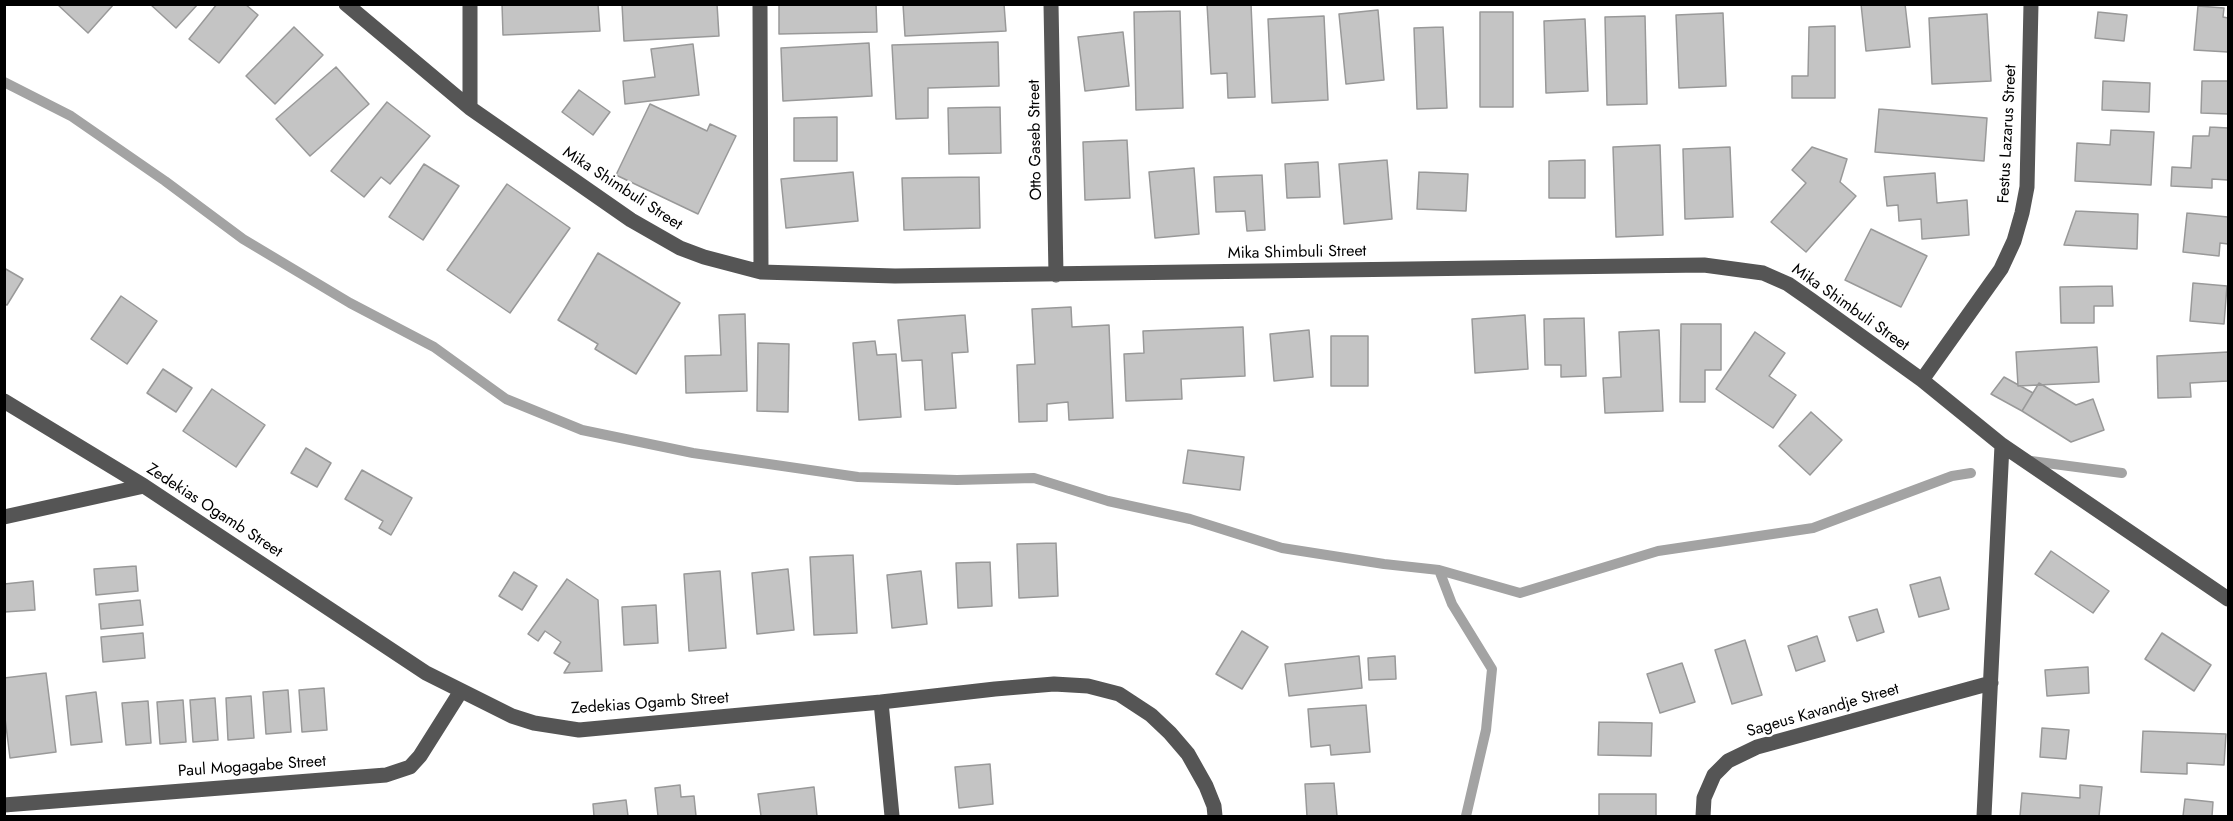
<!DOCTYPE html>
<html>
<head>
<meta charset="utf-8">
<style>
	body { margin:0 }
	#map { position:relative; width:2233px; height:821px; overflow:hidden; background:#fff; font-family:Jost,sans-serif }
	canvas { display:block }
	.frame { position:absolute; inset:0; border:6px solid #000; pointer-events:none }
</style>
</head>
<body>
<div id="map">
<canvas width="2233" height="821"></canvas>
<div class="frame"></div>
</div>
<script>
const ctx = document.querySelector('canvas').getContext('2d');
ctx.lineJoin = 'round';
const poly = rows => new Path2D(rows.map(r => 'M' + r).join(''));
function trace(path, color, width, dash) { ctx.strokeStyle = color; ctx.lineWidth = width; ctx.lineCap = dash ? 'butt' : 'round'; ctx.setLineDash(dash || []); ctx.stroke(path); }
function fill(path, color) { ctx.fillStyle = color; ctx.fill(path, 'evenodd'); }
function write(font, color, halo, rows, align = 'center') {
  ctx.font = font + ' Jost,sans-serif'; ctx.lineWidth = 5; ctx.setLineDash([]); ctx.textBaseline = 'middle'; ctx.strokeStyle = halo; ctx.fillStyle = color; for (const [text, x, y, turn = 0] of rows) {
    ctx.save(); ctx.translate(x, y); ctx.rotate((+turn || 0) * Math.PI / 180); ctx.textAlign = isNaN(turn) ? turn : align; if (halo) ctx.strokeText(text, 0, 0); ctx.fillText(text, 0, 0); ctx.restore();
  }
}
const stream = poly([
	[4,82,71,116,165,181,243,239,350,303,434,347,506,399,582,430,693,453,858,477,957,480,1034,478,1108,501,1190,519,1282,548,1384,564,1439,570,1520,593,1658,551,1813,528,1952,476,1971,473],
	[2031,461,2122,473],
	[1439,570,1452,604,1492,669,1486,730,1466,816]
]);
const building = poly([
	[57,4,114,4,88,33,57,4],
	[150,4,198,4,176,28,150,4],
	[217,4,245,4,258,15,219,63,189,39,217,4],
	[502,4,598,4,600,31,503,35,502,4],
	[622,4,717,4,719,36,624,41,622,4],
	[779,4,876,4,877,32,779,34,779,4],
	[903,4,1004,4,1006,31,905,36,903,4],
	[1207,4,1251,4,1255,97,1228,98,1227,73,1211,74,1207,4],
	[1861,4,1905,4,1910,47,1866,51,1861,4],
	[2198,6,2224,8,2223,17,2228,18,2228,52,2194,50,2198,6],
	[1378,10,1384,80,1346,84,1339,14,1378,10],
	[1180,11,1183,108,1136,110,1134,12,1180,11],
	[1480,12,1513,12,1513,107,1480,107,1480,12],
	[2098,12,2127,15,2124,41,2095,38,2098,12],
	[1723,13,1726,86,1679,88,1676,15,1723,13],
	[1987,14,1991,81,1932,84,1929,18,1987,14],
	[1324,16,1328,100,1272,103,1268,19,1324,16],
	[1645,16,1647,104,1607,105,1605,17,1645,16],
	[1585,19,1588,91,1546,93,1544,21,1585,19],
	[1835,26,1835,98,1792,98,1792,76,1808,76,1809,27,1835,26],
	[294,27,323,55,275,104,246,76,294,27],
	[1443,27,1447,108,1417,109,1414,28,1443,27],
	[1123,32,1129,86,1085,91,1078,37,1123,32],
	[998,42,999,86,928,88,928,118,896,119,892,45,998,42],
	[869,43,872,96,783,101,781,48,869,43],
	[693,44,699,95,625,104,623,81,655,77,651,49,693,44],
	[336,67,369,104,310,156,276,119,336,67],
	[2103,81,2150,83,2149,112,2102,110,2103,81],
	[2202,81,2228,81,2228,114,2201,113,2202,81],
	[579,90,610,112,593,135,562,112,579,90],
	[387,102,430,136,390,184,381,177,364,197,331,171,387,102],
	[650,104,707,131,710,124,736,136,698,214,616,175,650,104],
	[1000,107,1001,153,949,154,948,108,1000,107],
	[1879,109,1987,118,1984,161,1875,152,1879,109],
	[837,117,837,161,794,161,794,118,837,117],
	[2210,127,2228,128,2228,180,2212,179,2212,188,2171,186,2172,167,2191,168,2193,136,2209,136,2210,127],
	[2111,130,2154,132,2151,185,2075,181,2077,143,2110,145,2111,130],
	[1127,140,1130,198,1085,200,1083,142,1127,140],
	[1660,145,1663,235,1616,237,1613,147,1660,145],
	[1730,147,1733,217,1685,219,1683,149,1730,147],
	[1812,147,1847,159,1840,182,1856,196,1806,252,1771,222,1806,183,1792,170,1812,147],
	[1387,160,1392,219,1344,224,1339,164,1387,160],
	[1585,160,1585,198,1549,198,1549,161,1585,160],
	[1318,162,1320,197,1287,198,1285,164,1318,162],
	[424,164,459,186,423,240,389,217,424,164],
	[1194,168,1199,234,1155,238,1149,172,1194,168],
	[853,172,858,221,786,228,781,179,853,172],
	[1419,172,1468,174,1466,211,1417,209,1419,172],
	[1935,173,1937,203,1967,200,1969,235,1922,239,1921,219,1899,221,1898,205,1887,206,1884,177,1935,173],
	[1262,175,1265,230,1247,231,1245,211,1216,212,1214,177,1262,175],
	[979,177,980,228,904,230,902,178,979,177],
	[507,184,570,228,510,313,447,270,507,184],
	[2076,211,2138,214,2137,249,2064,245,2076,211],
	[2187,213,2228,217,2228,244,2220,243,2219,256,2183,252,2187,213],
	[1871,229,1927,256,1901,307,1845,280,1871,229],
	[598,253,680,303,636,374,595,349,598,344,558,320,598,253],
	[4,268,23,279,7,305,4,304,4,268],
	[2193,283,2227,286,2224,324,2190,321,2193,283],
	[2112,286,2113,306,2094,306,2094,323,2061,323,2060,287,2112,286],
	[121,296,157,321,127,364,91,339,121,296],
	[1071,307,1072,327,1109,325,1113,418,1069,420,1068,402,1047,404,1047,421,1019,422,1017,365,1035,364,1032,309,1071,307],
	[745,314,747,391,686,393,685,356,721,355,719,315,745,314],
	[965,315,968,352,952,353,956,408,925,410,922,360,902,361,898,320,965,315],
	[1525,315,1528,369,1475,373,1472,319,1525,315],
	[1584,318,1586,376,1561,377,1561,365,1545,365,1544,319,1584,318],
	[1681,324,1721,324,1721,370,1705,370,1705,402,1680,402,1681,324],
	[1243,327,1245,376,1181,379,1182,399,1126,401,1124,354,1144,353,1143,331,1243,327],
	[1309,330,1313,377,1274,381,1270,334,1309,330],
	[1659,330,1663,411,1605,413,1603,378,1621,377,1619,332,1659,330],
	[1755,332,1785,353,1769,376,1796,395,1773,428,1716,389,1755,332],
	[1331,336,1368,336,1368,386,1331,386,1331,336],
	[875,341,877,355,896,354,901,417,859,420,853,343,875,341],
	[758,343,789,344,788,412,757,411,758,343],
	[2097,347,2099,382,2018,386,2016,352,2097,347],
	[2228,352,2228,381,2190,383,2191,397,2158,398,2157,356,2228,352],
	[163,369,192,388,176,412,147,393,163,369],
	[2004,377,2033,393,2022,411,1991,394,2004,377],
	[2039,383,2076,405,2093,399,2104,430,2071,442,2022,411,2039,383],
	[212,389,265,425,236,467,183,431,212,389],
	[1811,412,1842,440,1810,475,1779,446,1811,412],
	[306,448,331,463,317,487,291,473,306,448],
	[1188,450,1244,457,1240,490,1183,483,1188,450],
	[362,470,412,498,391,535,379,528,383,521,345,499,362,470],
	[1056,543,1058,596,1019,598,1017,544,1056,543],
	[2051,551,2109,591,2093,613,2035,574,2051,551],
	[853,555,857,633,814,635,810,557,853,555],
	[990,562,992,606,958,608,956,563,990,562],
	[136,566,138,591,96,595,94,569,136,566],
	[788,569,794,630,757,634,752,573,788,569],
	[720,571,726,648,689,651,684,574,720,571],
	[921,571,927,624,892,628,887,575,921,571],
	[514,572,537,586,522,610,499,596,514,572],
	[1940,577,1949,609,1919,617,1910,585,1940,577],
	[567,579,598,600,602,671,564,673,570,663,554,653,561,642,545,631,538,641,528,634,567,579],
	[33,581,35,610,4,612,4,584,33,581],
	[140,600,143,625,101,629,99,604,140,600],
	[656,605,658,643,624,645,622,607,656,605],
	[1877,609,1884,632,1857,641,1849,617,1877,609],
	[1242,631,1268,647,1242,689,1216,674,1242,631],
	[143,633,145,658,103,662,101,637,143,633],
	[2162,633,2211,665,2194,691,2145,659,2162,633],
	[1817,636,1825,661,1796,671,1788,646,1817,636],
	[1745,640,1762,695,1732,704,1715,650,1745,640],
	[1359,656,1362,688,1289,696,1285,664,1359,656],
	[1395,656,1396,679,1369,680,1368,658,1395,656],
	[1682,663,1695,702,1660,713,1647,674,1682,663],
	[2088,667,2089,693,2047,696,2045,670,2088,667],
	[46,673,56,752,10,758,4,710,4,678,46,673],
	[324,688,327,730,302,732,299,690,324,688],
	[288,690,291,732,266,734,263,692,288,690],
	[96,692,102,742,71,745,66,696,96,692],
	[251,696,254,738,228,740,226,698,251,696],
	[215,698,218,740,193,742,190,700,215,698],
	[183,700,186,742,160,744,157,702,183,700],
	[148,701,151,743,126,745,122,703,148,701],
	[1366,705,1370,752,1331,755,1330,745,1311,747,1308,709,1366,705],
	[1599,722,1652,723,1651,756,1598,755,1599,722],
	[2042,728,2069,730,2066,759,2040,757,2042,728],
	[2143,731,2226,734,2224,765,2187,763,2187,774,2141,772,2143,731],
	[990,764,993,804,959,808,955,767,990,764],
	[1334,783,1337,816,1307,816,1305,784,1334,783],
	[680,785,681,797,694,796,696,816,658,816,655,788,680,785],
	[2080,785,2102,787,2099,816,2020,816,2022,793,2080,798,2080,785],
	[814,787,817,816,761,816,758,794,814,787],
	[1599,794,1656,794,1656,816,1599,816,1599,794],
	[2185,799,2213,802,2212,816,2183,816,2185,799],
	[626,800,628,816,594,816,593,804,626,800]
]);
const minor = poly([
	[346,4,470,108,631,220,680,248,704,257,761,272,895,276,1704,265,1763,273,1788,284,1811,300,1922,380,2002,445,2228,599],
	[760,4,761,272],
	[1051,4,1056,275],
	[470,108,470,4],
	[1922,380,2001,269,2014,241,2022,213,2027,187,2031,4],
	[4,401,144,486,426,673,512,716,534,723,579,730,881,702,995,689,1054,684,1088,686,1119,694,1151,715,1170,733,1188,754,1206,786,1214,806,1215,816],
	[4,517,144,486],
	[881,702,892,816],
	[4,805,386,775,410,767,420,756,461,691],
	[1703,816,1704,798,1714,775,1728,761,1757,747,1991,683],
	[1984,816,2002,445]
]);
const streetNames = [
	["Festus Lazarus Street",2008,134,-87],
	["Otto Gaseb Street",1036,140,-91],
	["Mika Shimbuli Street",622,189,33],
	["Mika Shimbuli Street",1297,253,-1],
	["Mika Shimbuli Street",1850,308,35],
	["Zedekias Ogamb Street",214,511,33],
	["Zedekias Ogamb Street",650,704,-4],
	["Sageus Kavandje Street",1823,711,-16],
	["Paul Mogagabe Street",252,767,-4]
];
trace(stream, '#a3a3a3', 10);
fill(building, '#c4c4c4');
trace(building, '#999', 1.5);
trace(minor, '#555', 15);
write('16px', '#000', '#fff', streetNames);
</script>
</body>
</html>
